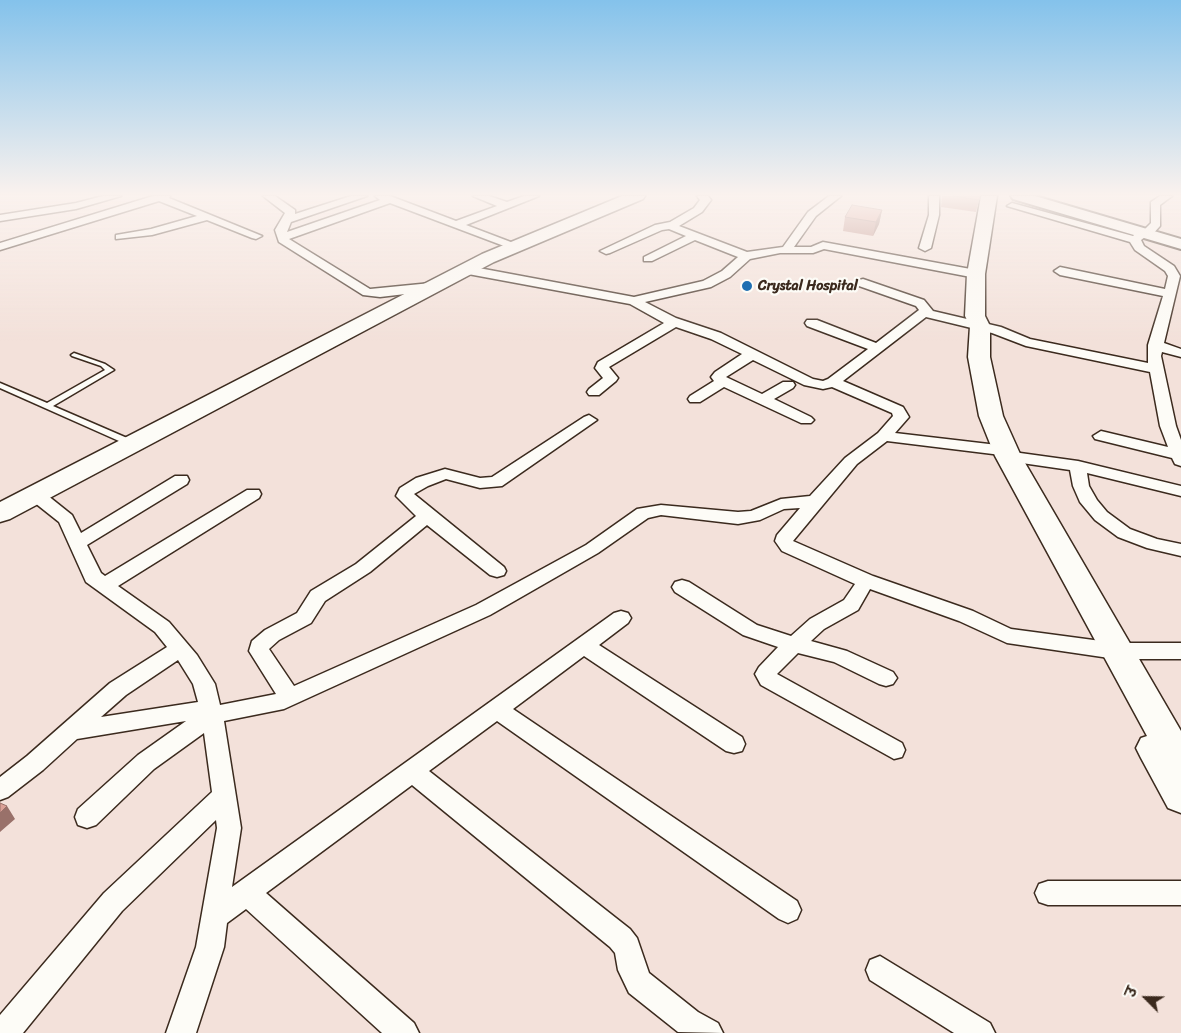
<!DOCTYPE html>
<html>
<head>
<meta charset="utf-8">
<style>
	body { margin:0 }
	#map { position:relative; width:1181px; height:1033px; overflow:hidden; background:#f3e1da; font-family:Sriracha,"Playpen Sans Deva",sans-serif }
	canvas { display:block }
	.north { position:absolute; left:1121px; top:973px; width:50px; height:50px; -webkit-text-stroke:4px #fdfcf7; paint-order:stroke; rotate:293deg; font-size:14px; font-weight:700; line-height:20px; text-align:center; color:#3b2a1e }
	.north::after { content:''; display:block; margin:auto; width:18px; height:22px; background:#3b2a1e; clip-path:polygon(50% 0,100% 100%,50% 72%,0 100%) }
</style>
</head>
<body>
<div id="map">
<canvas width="1181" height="1033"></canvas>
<div class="north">उ</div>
</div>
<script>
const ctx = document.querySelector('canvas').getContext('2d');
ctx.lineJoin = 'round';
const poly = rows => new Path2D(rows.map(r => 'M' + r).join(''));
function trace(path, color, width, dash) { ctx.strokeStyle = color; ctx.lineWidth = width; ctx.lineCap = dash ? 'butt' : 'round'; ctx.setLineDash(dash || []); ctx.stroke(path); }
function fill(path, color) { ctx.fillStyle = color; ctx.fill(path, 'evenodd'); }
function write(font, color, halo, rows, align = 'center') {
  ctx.font = font + ' Sriracha,sans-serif'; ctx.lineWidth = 4.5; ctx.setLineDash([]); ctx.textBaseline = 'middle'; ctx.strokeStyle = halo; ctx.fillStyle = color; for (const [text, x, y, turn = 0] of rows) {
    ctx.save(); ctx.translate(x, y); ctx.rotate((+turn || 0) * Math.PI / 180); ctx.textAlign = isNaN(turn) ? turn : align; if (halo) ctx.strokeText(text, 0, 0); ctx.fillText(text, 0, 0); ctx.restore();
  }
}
const lane = poly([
	[74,353,105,364,114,370,53,406,134,441,135,443,134,445,128,445,0,388,0,383,47,403,105,370,101,366,72,356,71,355,74,353]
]);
const street = poly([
	[103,196,121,196,76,209,0,221,0,215,76,203,103,196],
	[153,196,170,196,169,198,262,236,256,239,252,238,207,220,152,235,116,239,116,235,151,229,197,216,159,201,0,250,0,243,153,196],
	[263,196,275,196,295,210,295,214,351,196,367,196,291,222,287,232,380,200,375,196,390,196,456,221,497,206,473,196,489,196,507,202,524,196,539,196,466,225,516,244,516,248,512,249,390,203,289,239,370,289,431,283,437,287,431,291,380,297,363,295,279,242,275,230,285,213,263,196],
	[697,196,708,196,711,200,702,212,679,226,747,252,783,247,808,212,829,196,841,196,816,216,794,247,811,247,823,242,976,270,982,274,976,278,824,249,813,253,780,253,750,259,730,277,711,287,645,302,676,318,721,333,813,379,823,381,828,379,868,349,807,326,805,323,807,320,817,320,876,343,919,310,916,306,859,286,857,283,859,280,863,279,924,300,933,311,1001,327,1030,339,1148,363,1148,345,1163,296,1060,275,1054,271,1060,267,1165,289,1168,276,1165,271,1135,250,1130,242,1007,206,1012,203,1133,236,1138,231,1144,230,1151,223,1151,202,1160,196,1172,196,1160,205,1160,226,1151,236,1145,237,1141,240,1144,246,1174,266,1180,276,1164,343,1181,349,1181,357,1162,352,1161,356,1176,426,1181,440,1181,466,1175,464,1172,458,1095,439,1093,436,1101,431,1168,447,1160,426,1150,372,1026,346,992,333,926,317,843,381,903,407,909,417,895,433,1006,446,1012,448,1013,452,1078,461,1181,486,1181,496,1087,473,1089,486,1097,500,1107,512,1130,529,1157,539,1181,544,1181,556,1147,548,1118,537,1095,520,1080,502,1073,486,1070,470,1008,461,1002,459,1001,455,887,441,857,464,793,541,873,576,973,611,1011,629,1116,643,1181,643,1181,659,1116,659,1007,643,959,621,870,589,858,610,824,629,811,641,847,651,893,672,897,678,893,684,886,686,879,684,834,662,798,653,777,674,902,743,905,750,902,757,894,759,761,685,755,674,759,667,778,647,743,635,675,592,672,587,675,582,682,580,689,582,757,625,791,636,810,619,844,600,855,584,782,551,775,541,777,535,800,508,784,509,760,520,738,524,661,515,648,518,598,553,490,615,284,709,224,721,241,828,232,887,614,613,621,611,628,613,631,618,628,623,599,645,742,737,745,744,742,751,734,753,726,751,584,656,513,709,797,901,801,910,797,919,788,923,779,919,497,721,429,771,630,929,637,938,649,973,698,1012,718,1023,723,1033,678,1032,629,993,618,970,615,953,610,947,412,785,266,893,414,1023,419,1033,382,1033,246,909,227,923,224,947,196,1033,166,1033,196,947,217,828,216,820,122,911,23,1033,0,1033,0,1015,104,893,212,792,204,733,154,769,96,825,87,828,78,825,75,817,78,809,138,755,186,721,77,739,43,770,8,797,0,800,0,777,27,756,110,683,167,647,155,632,86,582,59,522,30,499,27,495,30,491,42,491,72,515,81,533,175,476,187,476,189,480,187,484,87,545,101,573,105,576,247,490,259,490,261,494,259,498,118,586,169,622,197,655,215,684,220,705,276,694,249,651,252,641,265,630,297,613,311,591,356,564,416,516,396,496,400,488,416,478,445,469,480,478,492,477,584,417,589,415,597,420,502,486,480,488,446,479,428,486,414,494,504,567,506,571,504,575,497,577,490,575,427,525,370,572,325,601,311,623,279,640,269,649,294,686,476,605,586,545,637,509,661,505,738,512,751,511,781,499,810,496,845,458,878,433,893,416,892,413,832,387,823,389,804,385,753,360,726,377,762,394,783,382,793,382,795,385,793,388,774,399,811,417,814,420,811,423,801,423,724,387,700,402,690,402,688,399,690,396,714,381,711,377,715,372,742,354,711,339,676,327,609,367,618,378,616,381,599,395,589,395,587,392,589,389,603,378,595,368,598,362,664,323,630,304,468,274,462,270,468,266,634,297,703,281,722,271,738,257,695,240,652,261,644,261,644,257,686,236,669,229,662,230,610,253,606,254,600,251,655,225,670,222,694,208,700,200,697,196],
	[178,660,193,684,198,702,101,717,126,695,178,660],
	[929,196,939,196,939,215,931,248,925,251,919,248,929,215,929,196],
	[1048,881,1181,881,1181,905,1048,905,1039,902,1035,893,1039,884,1048,881],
	[880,956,990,1023,995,1033,954,1033,870,980,866,970,870,960,880,956]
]);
const secondary = poly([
	[1011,196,1035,196,1181,239,1181,249,1013,199,1011,196]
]);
const primary = poly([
	[622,196,645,196,643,199,494,262,10,519,0,522,0,502,482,254,622,196],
	[981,196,997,196,985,274,985,316,990,326,990,357,1003,416,1021,456,1181,731,1181,813,1168,808,1141,758,1136,748,1141,738,1147,736,995,456,979,416,968,357,970,326,965,316,967,274,981,196]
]);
const wall = poly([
	[942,196,980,196,976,212,941,207],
	[882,210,879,224,873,236,843,231,845,217]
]);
const shadedWall = poly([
	[882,210,879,224,873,236,876,222],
	[7,806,15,819,0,832,0,813]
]);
const building = poly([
	[954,196,980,196,979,200,954,196],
	[852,205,882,210,876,222,845,217,852,205],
	[0,803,7,806,0,813,0,803]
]);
const markers = [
	[747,286,6,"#1f6fb2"]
];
const farPoinames = [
	["Crystal Hospital",758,286]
];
trace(lane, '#3b2a1e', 3);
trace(street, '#3b2a1e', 3);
trace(secondary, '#3b2a1e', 4);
trace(primary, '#3b2a1e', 3);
fill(lane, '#fdfcf7');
fill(street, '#fdfcf7');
fill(secondary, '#fdfcf7');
fill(primary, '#fdfcf7');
fill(wall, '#bc8a82');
fill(shadedWall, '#99716a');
fill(building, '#dba197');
trace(building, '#99716a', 1);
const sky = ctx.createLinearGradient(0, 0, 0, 341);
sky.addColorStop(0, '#84c2eb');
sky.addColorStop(0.57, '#faf2ee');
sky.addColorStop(1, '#faf2ee00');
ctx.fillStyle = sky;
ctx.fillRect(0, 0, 1181, 341);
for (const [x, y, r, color] of markers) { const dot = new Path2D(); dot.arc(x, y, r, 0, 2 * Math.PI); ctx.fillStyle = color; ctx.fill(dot); trace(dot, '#fdfcf7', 2); }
write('bold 14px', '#3b2a1e', '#fdfcf7', farPoinames, 'left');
</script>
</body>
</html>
